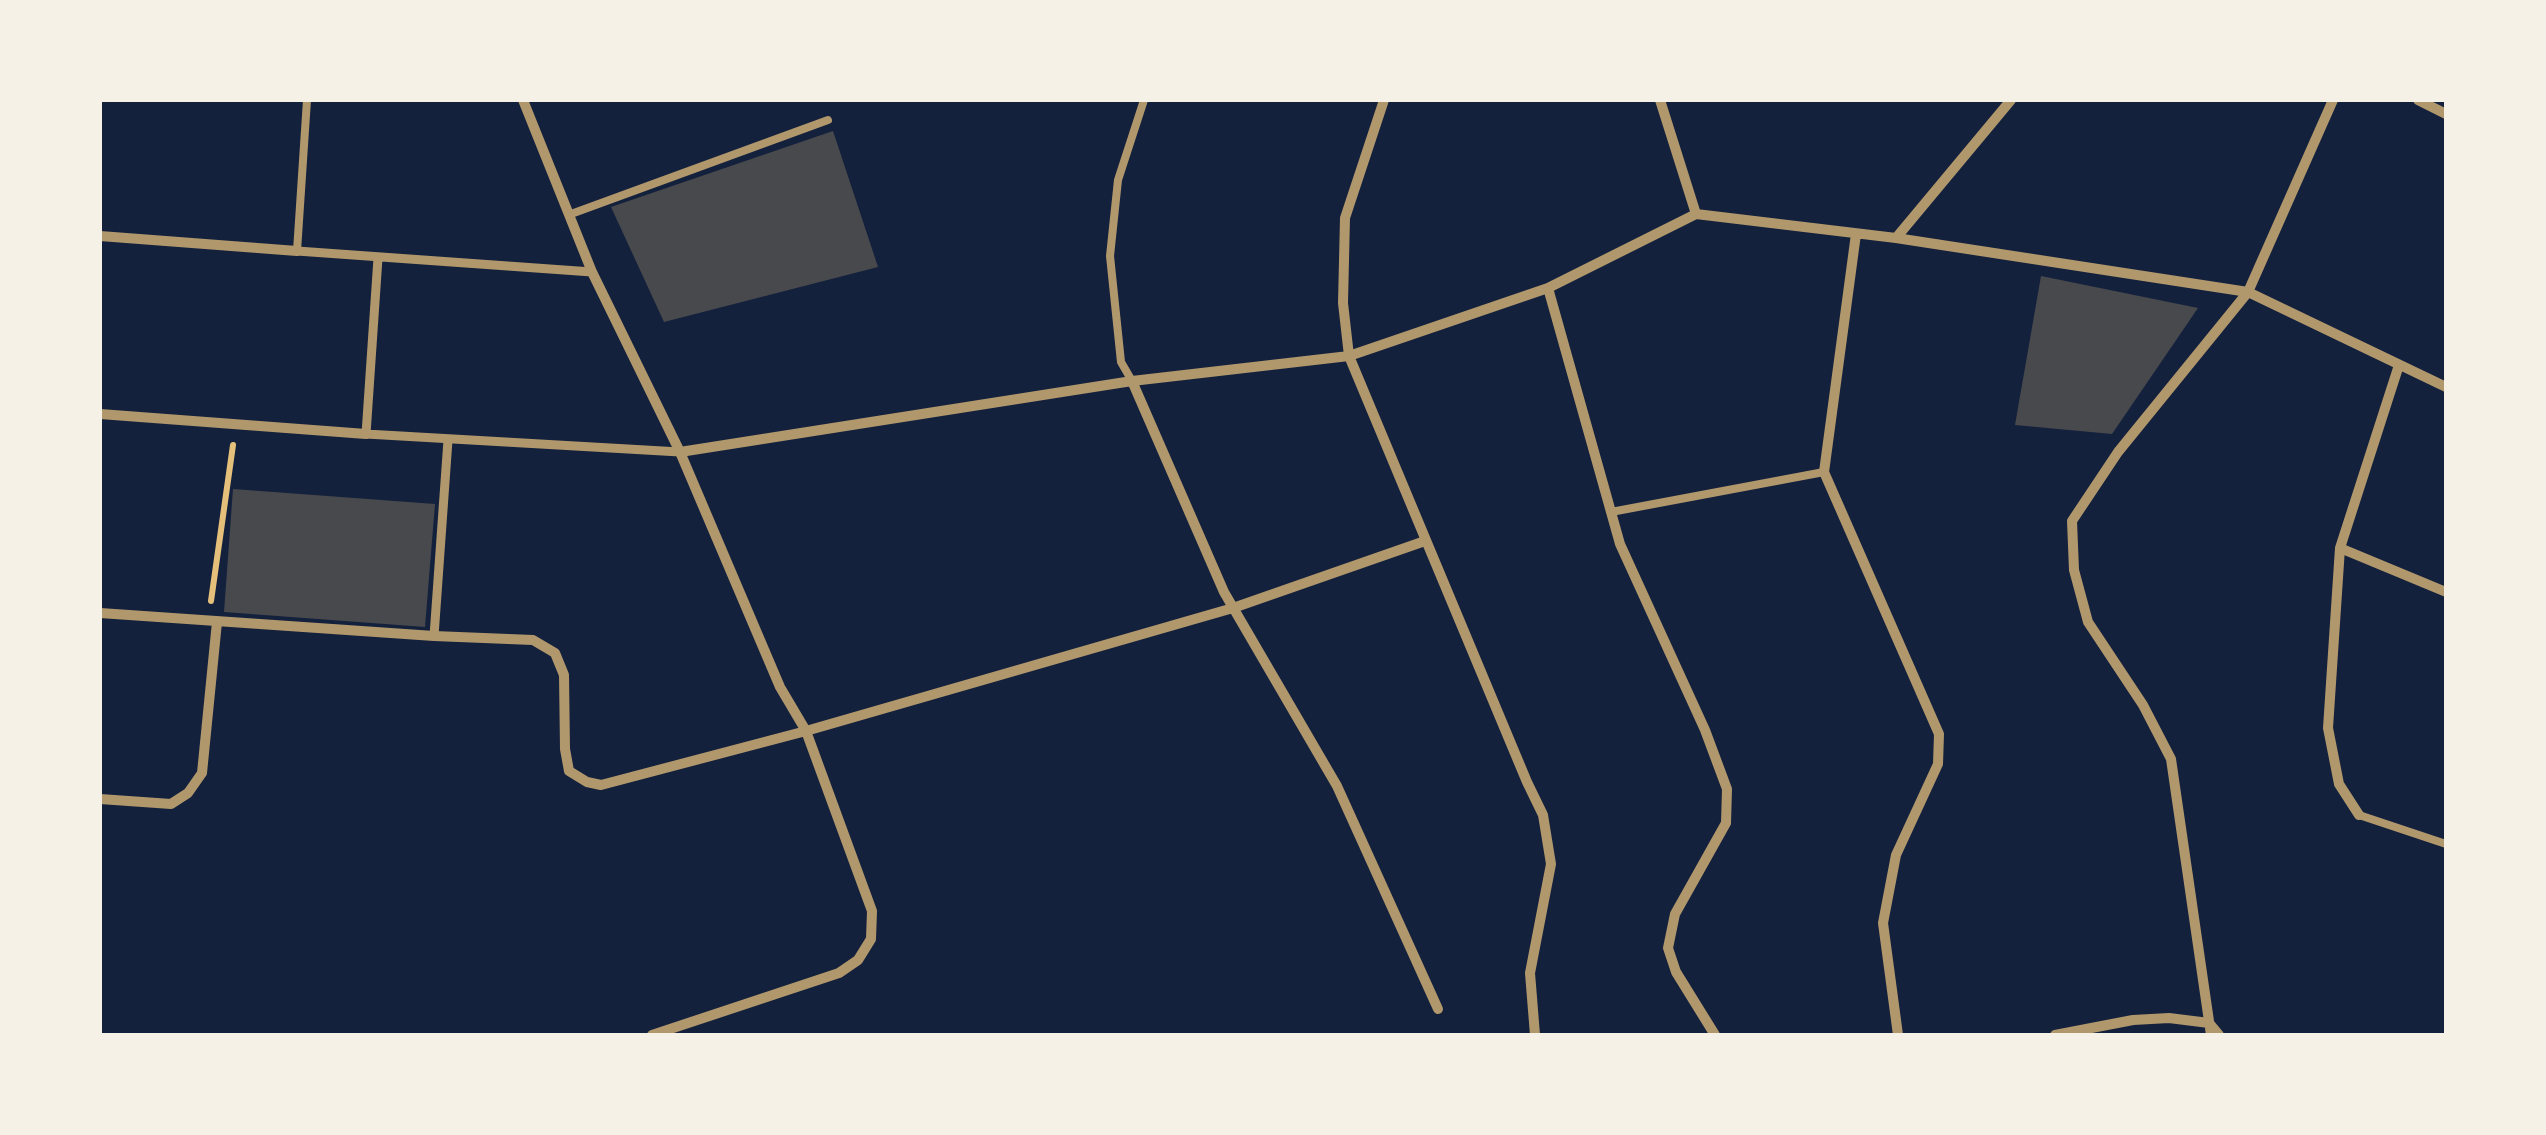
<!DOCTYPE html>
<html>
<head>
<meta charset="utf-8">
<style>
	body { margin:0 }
	#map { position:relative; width:2546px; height:1135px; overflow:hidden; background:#14213d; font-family:"Nunito Sans",sans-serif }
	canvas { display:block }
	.frame { position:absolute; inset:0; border:102px solid #f6f1e7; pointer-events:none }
</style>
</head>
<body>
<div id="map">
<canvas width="2546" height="1135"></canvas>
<div class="frame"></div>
</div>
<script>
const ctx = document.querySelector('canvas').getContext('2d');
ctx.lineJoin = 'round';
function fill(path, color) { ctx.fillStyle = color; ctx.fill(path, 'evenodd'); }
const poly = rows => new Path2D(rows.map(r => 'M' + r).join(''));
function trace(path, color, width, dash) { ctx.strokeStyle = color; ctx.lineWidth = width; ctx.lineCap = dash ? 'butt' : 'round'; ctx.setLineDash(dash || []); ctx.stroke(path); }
const building = poly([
	[833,131,878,267,664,322,611,207],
	[2041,276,2198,308,2112,434,2015,425],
	[233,489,435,504,425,627,224,612]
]);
const path = poly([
	[211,601,233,445]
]);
const service = poly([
	[571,214,828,120],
	[297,251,307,100],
	[1132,381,1121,362,1110,256,1118,180,1144,100],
	[1611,512,1824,472],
	[2359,815,2446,844]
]);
const pedestrian = poly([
	[297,251,592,272],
	[378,258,366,434,680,452],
	[434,636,448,440]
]);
const minor = poly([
	[523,100,592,272,680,452,780,687,806,731,872,911,871,939,858,960,839,973,652,1035],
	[1384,100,1345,218,1343,303,1349,356,1527,782,1543,815,1551,864,1530,973,1535,1035],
	[1660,100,1696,214],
	[2418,100,2446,114],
	[1696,214,1896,238,2248,292,2446,387],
	[1856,234,1824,472,1939,734,1938,764,1896,855,1883,923,1898,1035],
	[100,236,297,251],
	[1896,238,2011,100],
	[1548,288,1620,544,1705,730,1727,789,1726,823,1675,914,1668,948,1676,972,1715,1035],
	[1132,381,1224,592,1337,786,1438,1009],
	[100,414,366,434],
	[680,452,1132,381,1349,356,1548,288,1696,214],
	[2340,548,2446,592],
	[100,613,434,636,533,640,555,653,564,675,565,749,569,771,587,782,601,785,806,731,1233,608,1425,541],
	[100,799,171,804,188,793,202,773,217,622],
	[2359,815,2339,784,2328,728,2340,548,2399,365],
	[2055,1035,2133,1020,2169,1018,2209,1023,2219,1035],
	[2211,1035,2171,759,2143,705,2088,622,2074,570,2072,521,2118,452,2248,292,2333,100]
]);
fill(building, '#48494c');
trace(path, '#e5c07b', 6);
trace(service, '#b1986c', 8);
trace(pedestrian, '#b1986c', 9);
trace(minor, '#b1986c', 10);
</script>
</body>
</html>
